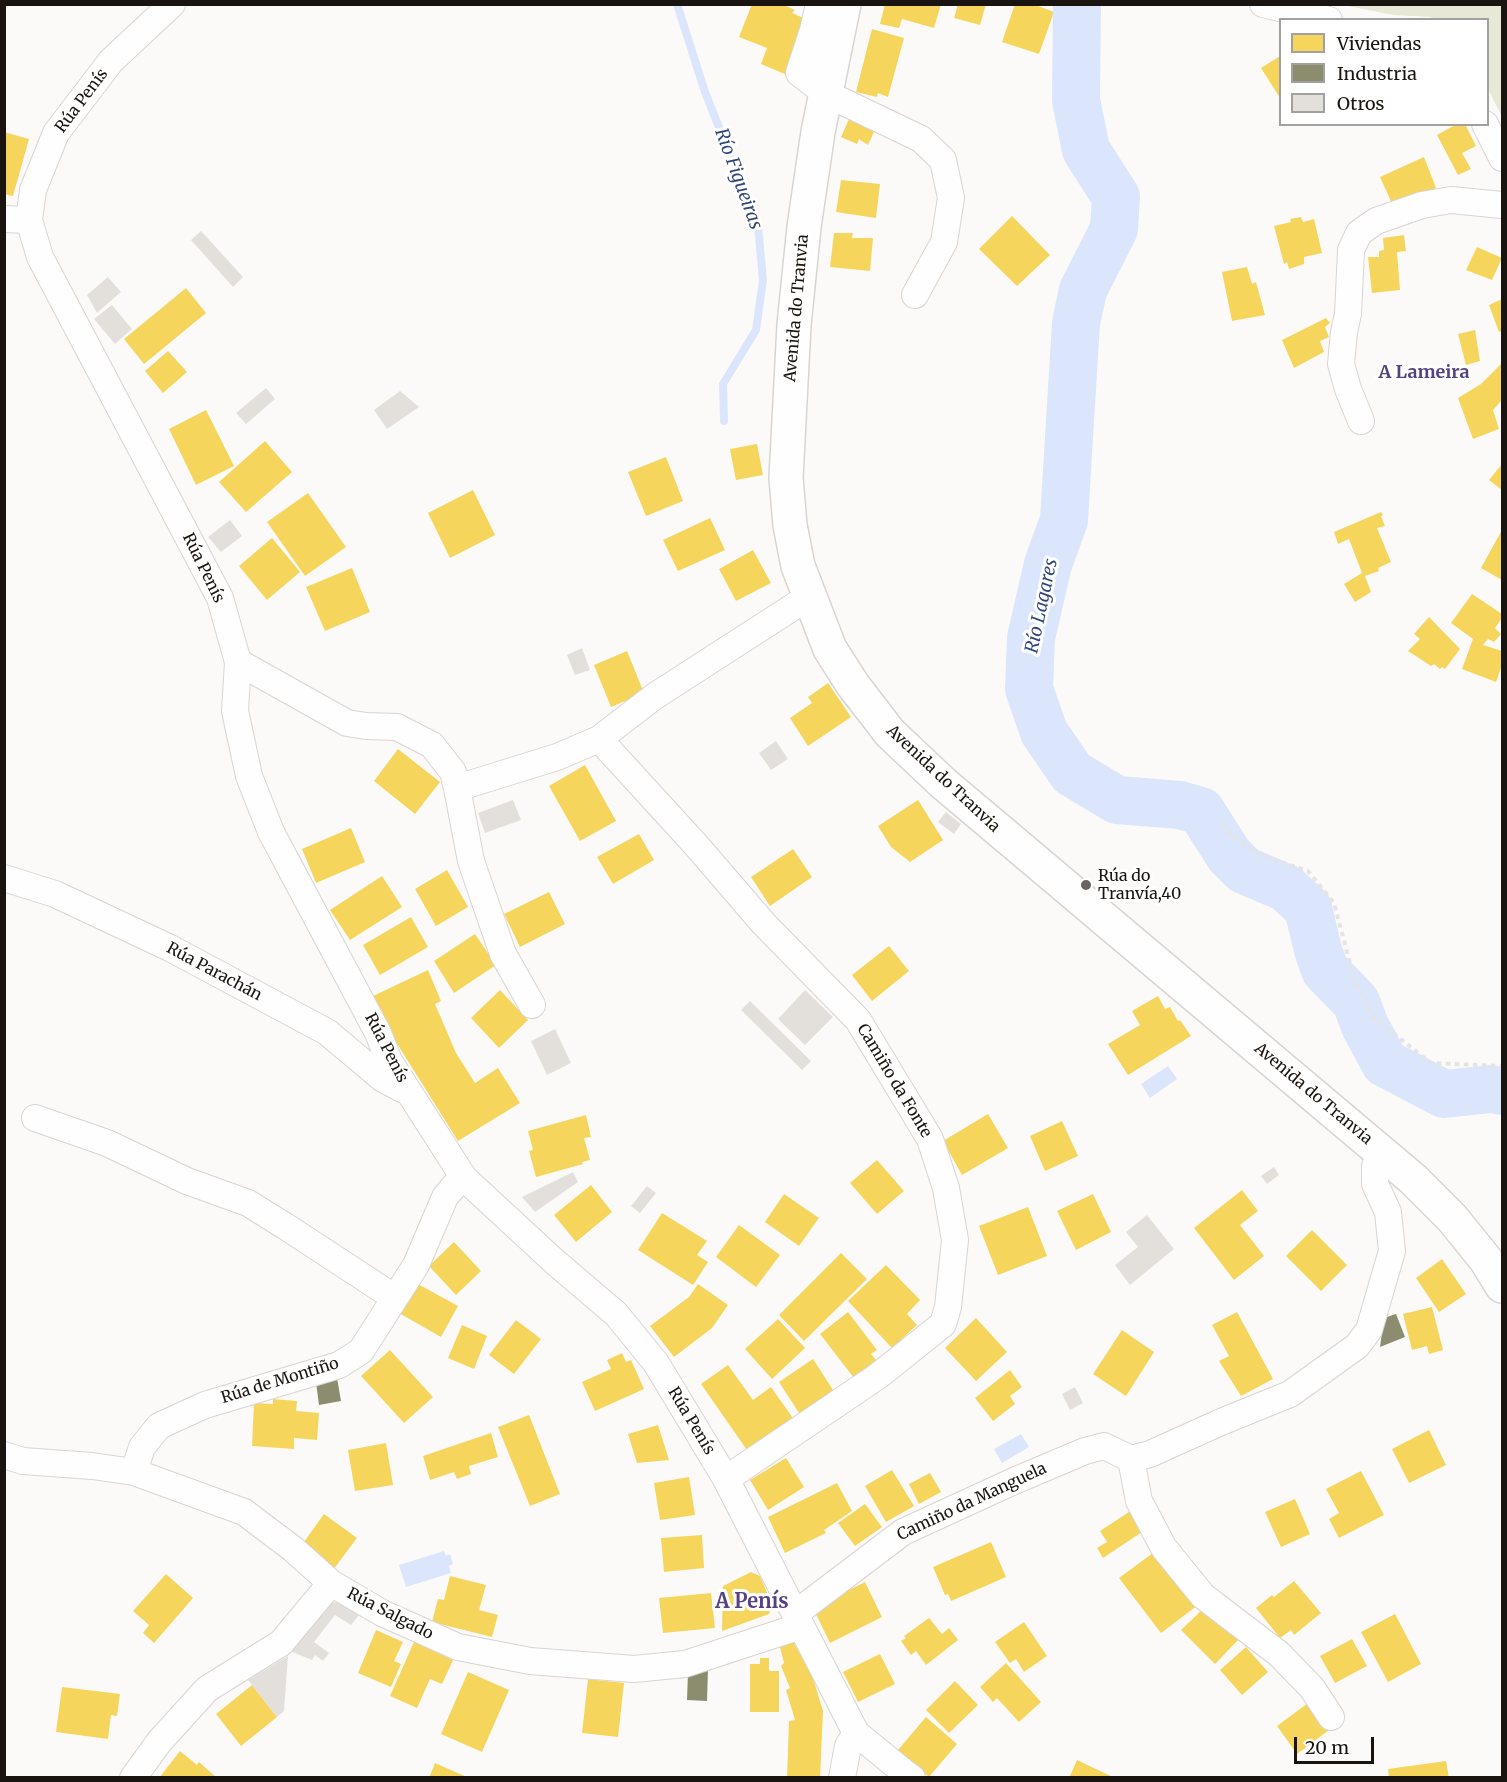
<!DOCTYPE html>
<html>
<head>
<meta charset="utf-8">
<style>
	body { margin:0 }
	#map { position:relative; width:1507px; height:1782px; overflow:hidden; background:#fcfaf8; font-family:Merriweather,serif }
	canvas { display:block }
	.frame { position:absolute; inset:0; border:6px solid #19140f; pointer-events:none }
	.legend { position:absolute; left:1279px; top:18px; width:210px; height:108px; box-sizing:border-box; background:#fff; border:2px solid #a3a19f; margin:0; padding:8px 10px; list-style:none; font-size:18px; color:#19140f }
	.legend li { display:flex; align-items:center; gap:12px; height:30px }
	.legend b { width:30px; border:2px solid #a3a19f }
	.scale { position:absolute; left:1294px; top:1737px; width:80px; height:27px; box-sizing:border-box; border:3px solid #19140f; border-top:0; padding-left:8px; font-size:18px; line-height:21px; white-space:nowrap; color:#19140f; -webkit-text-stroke:4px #fff; paint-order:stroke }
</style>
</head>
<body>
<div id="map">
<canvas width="1507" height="1782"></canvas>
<div class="frame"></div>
<ul class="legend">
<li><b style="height:16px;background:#f6d55c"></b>Viviendas</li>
<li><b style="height:16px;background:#8c8c6e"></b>Industria</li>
<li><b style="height:16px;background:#e3e0dc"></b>Otros</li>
</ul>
<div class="scale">20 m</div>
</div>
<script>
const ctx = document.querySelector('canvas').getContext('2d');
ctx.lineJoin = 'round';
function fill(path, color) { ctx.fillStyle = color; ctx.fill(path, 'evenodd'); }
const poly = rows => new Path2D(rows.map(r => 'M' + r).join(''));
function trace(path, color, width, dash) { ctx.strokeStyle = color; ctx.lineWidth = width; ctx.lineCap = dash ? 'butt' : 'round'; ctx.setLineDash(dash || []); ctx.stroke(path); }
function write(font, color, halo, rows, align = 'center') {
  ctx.font = font + ' Merriweather,serif'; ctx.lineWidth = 6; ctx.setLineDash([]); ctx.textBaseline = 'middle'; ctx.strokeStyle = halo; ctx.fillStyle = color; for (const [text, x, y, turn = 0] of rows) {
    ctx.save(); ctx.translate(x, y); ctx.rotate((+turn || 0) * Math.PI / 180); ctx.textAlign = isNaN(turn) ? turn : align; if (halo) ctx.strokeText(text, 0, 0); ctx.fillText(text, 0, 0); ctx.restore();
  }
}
const green = poly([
	[1343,5,1502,5,1502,117,1488,89,1488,20,1433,20,1431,17,1393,15]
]);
const water = poly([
	[1168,1066,1177,1079,1150,1098,1141,1084],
	[1021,1434,1029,1447,1002,1463,994,1449],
	[444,1551,446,1556,450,1554,453,1564,449,1566,451,1573,406,1587,399,1565]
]);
const homes = poly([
	[752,4,782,4,795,10,792,13,813,22,787,75,761,64,767,48,739,37],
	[885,4,941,4,934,28,902,19,899,28,880,24],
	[958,4,986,4,980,25,954,18],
	[1015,4,1033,4,1054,12,1039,54,1002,42],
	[872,29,904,38,888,97,878,93,877,97,856,92],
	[1280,56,1280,98,1261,68],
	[853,110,878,123,868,145,859,139,857,144,841,137],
	[1457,124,1465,124,1476,146,1462,153,1471,169,1458,175,1437,135],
	[4,132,29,139,13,196,4,194],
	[1424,157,1436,188,1394,208,1380,177],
	[841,180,880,184,876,218,836,212],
	[1012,216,1050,255,1017,286,979,249],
	[1301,217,1303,222,1314,219,1322,253,1304,257,1304,264,1289,269,1287,262,1284,264,1274,226,1291,222,1290,219],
	[834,233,853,233,852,238,873,238,870,271,830,267],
	[1404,235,1406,251,1397,252,1400,290,1372,293,1368,257,1379,257,1379,251,1384,250,1383,238],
	[1477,247,1502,258,1492,280,1466,270],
	[1247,267,1252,284,1256,282,1265,315,1232,321,1222,272],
	[186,288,206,313,144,364,124,339],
	[1502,299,1502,331,1499,332,1489,305],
	[1326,318,1330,323,1325,327,1329,337,1320,341,1324,352,1294,368,1282,340],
	[1475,330,1480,361,1466,365,1458,334],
	[168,351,187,372,163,393,145,371],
	[1502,363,1502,400,1493,410,1499,429,1473,439,1458,398,1481,384],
	[206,410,234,466,196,485,169,429],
	[265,441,292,472,246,512,219,482],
	[757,444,763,475,736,480,730,449],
	[666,457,683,501,646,516,628,472],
	[1502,464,1502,490,1489,480],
	[473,490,495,535,450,558,428,513],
	[308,493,346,547,305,576,267,522],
	[1381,512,1383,515,1381,516,1385,526,1377,528,1391,562,1378,568,1379,571,1365,576,1371,592,1355,602,1344,584,1362,573,1349,539,1338,544,1334,532],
	[710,518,725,550,678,571,663,540],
	[1502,530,1502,580,1481,568],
	[272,538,300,572,267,600,239,566],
	[753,550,771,583,736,601,719,569],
	[352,568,370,612,325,631,306,587],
	[1472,594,1502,614,1502,618,1495,628,1501,634,1494,642,1488,639,1483,645,1502,651,1502,665,1496,682,1462,669,1473,639,1451,623],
	[1429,617,1460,649,1445,669,1442,667,1440,669,1434,664,1431,666,1408,651,1420,639,1414,634],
	[627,651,644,693,611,707,594,665],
	[828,683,851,717,808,746,790,718,812,703,808,697],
	[398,749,440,782,415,814,374,781],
	[585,765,616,821,580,841,549,786],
	[918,800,943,840,910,862,891,847,878,826],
	[351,828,365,862,316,883,302,849],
	[639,834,654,860,613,884,597,857],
	[793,849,812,877,770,906,751,877],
	[447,870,468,907,436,926,415,889],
	[382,876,402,907,350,940,330,910],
	[549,892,565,924,520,947,504,914],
	[411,917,428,947,380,975,363,945],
	[475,934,496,965,454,993,434,961],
	[889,946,909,971,872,1001,852,975],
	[428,970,441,1001,435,1004,456,1053,475,1083,498,1068,520,1103,458,1141,386,1026,373,996],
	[500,990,528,1020,499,1048,471,1018],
	[1158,996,1165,1009,1170,1007,1178,1021,1180,1020,1191,1036,1128,1075,1108,1044,1140,1025,1132,1011],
	[988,1114,1008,1148,962,1175,943,1141],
	[586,1115,591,1137,584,1138,590,1160,582,1162,583,1164,536,1177,529,1151,533,1150,528,1131],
	[1062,1121,1078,1156,1045,1171,1030,1136],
	[877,1160,904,1191,877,1214,850,1183],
	[591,1185,612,1212,576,1242,554,1215],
	[1242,1190,1258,1211,1240,1225,1264,1256,1234,1280,1194,1228],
	[784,1194,819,1218,799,1246,765,1222],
	[1093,1194,1111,1232,1076,1250,1057,1211],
	[1028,1207,1047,1256,998,1275,979,1226],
	[662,1213,707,1241,697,1255,708,1262,693,1285,638,1250],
	[739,1225,780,1255,756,1287,716,1257],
	[1312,1230,1347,1265,1321,1291,1286,1256],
	[454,1242,481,1271,456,1295,429,1266],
	[841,1253,867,1279,804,1341,779,1315],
	[1442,1259,1466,1294,1439,1312,1416,1278],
	[886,1265,920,1300,907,1314,917,1325,892,1348,848,1301],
	[416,1283,458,1306,441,1337,399,1313],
	[698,1284,728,1305,712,1328,674,1357,650,1326,689,1297],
	[1432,1307,1443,1350,1429,1354,1427,1346,1412,1350,1403,1314],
	[848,1312,877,1350,871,1354,876,1360,854,1378,820,1334],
	[1237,1312,1273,1379,1241,1396,1219,1361,1229,1356,1212,1325],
	[976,1318,1007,1352,976,1381,945,1348],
	[778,1319,805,1348,772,1379,745,1349],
	[516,1320,541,1339,514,1374,489,1355],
	[462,1325,487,1336,474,1369,448,1358],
	[1122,1330,1154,1352,1126,1396,1093,1374],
	[390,1350,433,1397,404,1423,361,1376],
	[622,1353,626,1362,631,1360,644,1389,595,1411,582,1382,611,1369,607,1360],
	[813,1359,835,1393,801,1416,779,1382],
	[728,1365,753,1400,771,1387,795,1421,749,1453,701,1384],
	[1010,1370,1022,1387,1010,1396,1015,1404,993,1421,975,1398],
	[273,1399,297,1401,296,1411,319,1413,317,1440,294,1438,294,1449,252,1446,254,1403,273,1404],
	[529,1415,560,1494,530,1506,498,1427],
	[658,1425,669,1460,637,1463,628,1434],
	[1429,1430,1446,1465,1409,1483,1392,1449],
	[491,1433,498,1457,469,1466,471,1474,457,1479,454,1472,430,1480,423,1456],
	[386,1443,393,1485,355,1491,348,1450],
	[786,1458,804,1487,768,1510,750,1480],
	[892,1470,914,1506,886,1522,865,1486],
	[1361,1471,1384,1515,1339,1538,1329,1519,1339,1513,1326,1489],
	[930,1473,941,1492,919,1504,909,1484],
	[689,1477,695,1515,660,1520,654,1483],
	[837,1483,852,1511,824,1530,826,1533,785,1553,768,1517],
	[1295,1499,1310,1534,1281,1547,1265,1512],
	[865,1504,882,1527,855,1546,838,1523],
	[1132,1510,1145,1530,1103,1558,1097,1548,1107,1542,1100,1531],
	[324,1514,357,1538,333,1570,301,1546],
	[702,1535,704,1568,664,1572,661,1538],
	[991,1542,1006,1577,951,1601,948,1594,945,1595,933,1567],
	[1157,1550,1198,1605,1161,1633,1119,1578],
	[751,1572,760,1576,772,1604,769,1614,722,1631,723,1586],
	[166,1574,193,1598,154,1643,143,1633,149,1625,133,1611],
	[450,1576,486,1585,479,1610,498,1615,492,1637,432,1622,438,1599,444,1600],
	[1294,1581,1321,1613,1294,1635,1291,1630,1280,1638,1256,1608,1272,1595,1274,1597],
	[865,1582,882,1617,830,1643,813,1608],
	[711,1593,715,1628,663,1633,659,1598],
	[1205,1607,1238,1640,1215,1664,1181,1630],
	[1395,1614,1421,1664,1388,1682,1361,1632],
	[929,1618,942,1634,949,1628,958,1640,926,1665,916,1651,911,1655,901,1641,906,1638,904,1636],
	[1024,1622,1047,1656,1024,1672,1016,1659,1010,1663,995,1642],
	[376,1630,403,1642,394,1661,401,1664,391,1687,358,1673],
	[1352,1639,1367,1666,1335,1683,1320,1656],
	[793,1641,813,1678,823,1711,820,1778,787,1778,789,1721,795,1720,786,1690,790,1688,781,1666,784,1663,780,1647],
	[414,1642,453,1660,442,1684,430,1679,417,1708,390,1696],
	[1246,1647,1268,1672,1242,1695,1220,1670],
	[880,1654,895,1684,858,1702,843,1672],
	[760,1658,769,1658,769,1671,779,1671,779,1712,750,1712,750,1664,760,1664],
	[1006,1663,1041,1702,1019,1722,997,1698,993,1702,980,1687],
	[468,1672,509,1690,482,1752,441,1734],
	[588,1679,624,1683,618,1737,582,1733],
	[955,1681,978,1705,949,1733,926,1710],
	[252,1685,277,1717,241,1746,216,1714],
	[62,1687,120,1694,117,1716,111,1715,108,1739,56,1732],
	[1308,1703,1329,1730,1297,1754,1277,1726],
	[926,1717,957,1744,929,1777,898,1750],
	[180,1751,197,1765,199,1762,217,1778,159,1778],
	[1077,1760,1115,1778,1069,1778],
	[1446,1761,1449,1778,1389,1778,1388,1769],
	[435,1763,469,1778,429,1778]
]);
const industry = poly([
	[1396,1314,1405,1337,1380,1347,1384,1318],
	[337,1378,341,1401,319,1405,316,1382],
	[708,1669,707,1701,687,1700,688,1673]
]);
const stream = poly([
	[677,4,705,92,758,226,763,280,756,330,723,384,724,421]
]);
const river = poly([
	[1077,4,1076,100,1086,150,1116,197,1114,229,1083,290,1076,323,1064,520,1048,564,1031,638,1029,689,1044,732,1072,773,1117,800,1180,805,1201,811,1229,855,1244,870,1286,888,1308,908,1318,950,1325,970,1356,1002,1365,1026,1385,1063,1444,1094,1491,1089,1502,1091]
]);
const building = poly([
	[201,231,243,277,233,287,191,240],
	[108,277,121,292,97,313,87,295],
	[112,305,132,329,115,344,94,319],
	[266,388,275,399,246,424,236,413],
	[400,391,419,407,387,429,374,410],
	[230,520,242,536,221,552,208,537],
	[582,648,590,670,575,675,567,655],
	[776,741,788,759,771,770,759,753],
	[513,800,521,820,485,833,478,813],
	[946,812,961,824,954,834,938,822],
	[805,990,833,1017,805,1045,778,1019],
	[750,1001,811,1061,802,1070,741,1010],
	[555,1029,571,1063,547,1075,531,1041],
	[1274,1167,1279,1175,1267,1184,1261,1176],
	[573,1172,578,1182,535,1212,522,1197],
	[647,1186,656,1193,640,1213,631,1206],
	[1147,1215,1174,1249,1130,1285,1115,1265,1138,1247,1126,1232],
	[1075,1387,1083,1403,1070,1410,1062,1394],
	[341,1601,360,1614,351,1625,335,1615,314,1642,329,1653,323,1661,315,1655,312,1660,290,1651,327,1604],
	[288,1656,284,1711,277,1717,248,1680]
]);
const path = poly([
	[1222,824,1236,839,1263,856,1308,871,1334,903,1355,982,1375,1019,1431,1063,1502,1066]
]);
const minor = poly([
	[172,4,111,61,56,133,33,190,29,220,40,257,220,598,238,662,235,711,249,776,271,832,378,1033,389,1061,464,1178,555,1262,616,1314,656,1363,726,1479,856,1733,905,1773,912,1778],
	[819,4,813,30,799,73,825,93,921,139,943,160,951,198,944,242,915,295],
	[1263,4,1329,20],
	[1485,124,1502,158],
	[4,219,29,220],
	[1361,421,1348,389,1341,364,1344,332,1348,314,1351,250,1359,233,1376,221,1422,205,1451,200,1502,205],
	[238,662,347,723,366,726,397,727,432,745,453,772,457,788,557,757,599,739,655,696,810,596],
	[599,739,696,845,764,924,858,1020,930,1139,946,1188,955,1240,948,1307,943,1324,878,1376,726,1479],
	[457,788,471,861,503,954,532,1005],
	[4,878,55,894,170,948,327,1032,383,1079,404,1090],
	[35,1118,107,1143,187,1181,248,1203,285,1226,395,1298],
	[4,1455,23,1461,92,1466,134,1472,244,1512,293,1549,331,1583,382,1613,458,1647,530,1661,634,1669,685,1664,801,1626],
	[1131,1459,1139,1501,1164,1548,1203,1596,1279,1654,1312,1688,1331,1717],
	[134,1472,142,1447,159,1426,205,1405,339,1365,361,1351,416,1265,445,1197,455,1185,464,1178],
	[796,1613,903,1532,1014,1481,1085,1451,1104,1446,1131,1459,1150,1454,1221,1422,1290,1394,1357,1346,1369,1330,1392,1251,1388,1212,1375,1184,1375,1166,1382,1152],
	[133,1778,159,1742,207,1689,281,1643,331,1583],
	[842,1778,848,1746,856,1733]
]);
const major = poly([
	[844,4,818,132,804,227,794,325,786,478,790,525,798,566,830,649,853,685,890,733,943,783,1413,1179,1452,1218,1486,1260,1502,1286]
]);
const markers = [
	[1086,885,6,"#686461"]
];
const streetNames = [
	["Rúa Penís",82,101,-53],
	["Avenida do Tranvia",797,308,-85],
	["Rúa Penís",203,568,64],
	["Avenida do Tranvia",943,779,43],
	["Rúa Parachán",214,972,28],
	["Rúa Penís",386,1048,63],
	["Camiño da Fonte",894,1081,59],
	["Avenida do Tranvia",1313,1094,40],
	["Rúa de Montiño",280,1381,-17],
	["Rúa Penís",691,1421,59],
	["Camiño da Manguela",972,1502,-25],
	["Rúa Salgado",390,1614,27]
];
const poiNames = [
	["Rúa do",1098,876],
	["Tranvía,40",1098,894]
];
const waterNames = [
	["Río Figueiras",738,179,70],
	["Río Lagares",1042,606,-78]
];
const neighbourhoodNames = [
	["A Lameira",1424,373]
];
const quarterNames = [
	["A Penís",752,1602]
];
fill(green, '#e7e9d6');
fill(water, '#dbe5fb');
fill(homes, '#f6d55c');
fill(industry, '#8c8c6e');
trace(stream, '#dbe5fb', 8);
trace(river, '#dbe5fb', 48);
fill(building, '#e3e0dc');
trace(minor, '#d8d4d1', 28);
trace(major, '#d8d4d1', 36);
trace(path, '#e4e4e4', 4, [4.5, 4.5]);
trace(minor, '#fffefe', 26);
trace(major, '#fffefe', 33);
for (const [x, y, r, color] of markers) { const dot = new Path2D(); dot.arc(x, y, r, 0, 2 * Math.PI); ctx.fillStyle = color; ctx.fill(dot); trace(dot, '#fff', 2); }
write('16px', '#19140f', '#fff', streetNames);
write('16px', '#19140f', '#fff', poiNames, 'left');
write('italic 18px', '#304678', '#fff', waterNames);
write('bold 18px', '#554280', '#fff', neighbourhoodNames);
write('bold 20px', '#554280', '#fff', quarterNames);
</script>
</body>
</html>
